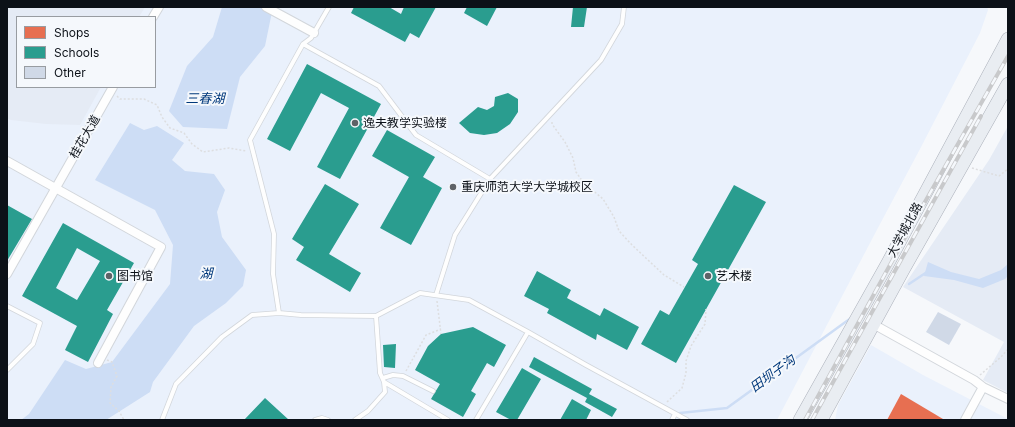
<!DOCTYPE html>
<html>
<head>
<meta charset="utf-8">
<style>
	body { margin:0 }
	#map { position:relative; width:1015px; height:427px; overflow:hidden; background:#f6f8fb; font-family:Inter,sans-serif }
	canvas { display:block }
	.frame { position:absolute; inset:0; border:8px solid #0c1118; pointer-events:none }
	.legend { position:absolute; left:16px; top:16px; width:140px; height:72px; box-sizing:border-box; background:#f5f8fc; border:1px solid #989ca1; margin:0; padding:5px 7px; list-style:none; font-size:12px; color:#0c1118 }
	.legend li { display:flex; align-items:center; gap:8px; height:20px }
	.legend b { width:20px; border:1px solid #989ca1 }
</style>
</head>
<body>
<div id="map">
<canvas width="1015" height="427"></canvas>
<div class="frame"></div>
<ul class="legend">
<li><b style="height:11px;background:#e76f51"></b>Shops</li>
<li><b style="height:11px;background:#2a9d8f"></b>Schools</li>
<li><b style="height:11px;background:#d0d9e7"></b>Other</li>
</ul>
</div>
<script>
const ctx = document.querySelector('canvas').getContext('2d');
ctx.lineJoin = 'round';
function fill(path, color) { ctx.fillStyle = color; ctx.fill(path, 'evenodd'); }
const poly = rows => new Path2D(rows.map(r => 'M' + r).join(''));
function trace(path, color, width, dash) { ctx.strokeStyle = color; ctx.lineWidth = width; ctx.lineCap = dash ? 'butt' : 'round'; ctx.setLineDash(dash || []); ctx.stroke(path); }
function write(font, color, halo, rows, align = 'center') {
  ctx.font = font + ' Inter,"Noto Sans SC",sans-serif'; ctx.lineWidth = 4; ctx.setLineDash([]); ctx.textBaseline = 'middle'; ctx.strokeStyle = halo; ctx.fillStyle = color; for (const [text, x, y, turn = 0] of rows) {
    ctx.save(); ctx.translate(x, y); ctx.rotate((+turn || 0) * Math.PI / 180); ctx.textAlign = isNaN(turn) ? turn : align; if (halo) ctx.strokeText(text, 0, 0); ctx.fillText(text, 0, 0); ctx.restore();
  }
}
const built = poly([
	[7,7,987,7,988,10,980,33,920,149,880,224,777,420,7,420],
	[17,17,155,17,155,87,17,87],
	[871,345,923,375,1008,419,1008,420,835,420,838,405]
]);
const green = poly([
	[7,7,145,7,139,17,17,17,17,87,101,87,80,125,46,124,11,120,7,118],
	[1008,126,1008,393,983,380,1004,342,903,287,989,160]
]);
const water = poly([
	[222,7,273,7,265,46,240,77,227,129,183,127,169,111,187,66,213,37],
	[130,123,144,130,157,126,184,143,172,160,185,171,214,174,225,190,217,212,222,237,246,270,243,286,226,303,194,326,153,382,150,392,106,420,21,420,29,414,65,360,86,369,112,362,170,284,173,245,155,210,95,180],
	[928,262,951,272,979,279,1001,270,1008,264,1008,276,1005,279,983,288,954,280,924,276]
]);
const shops = poly([
	[901,394,943,419,942,420,887,420]
]);
const schools = poly([
	[354,7,389,7,401,14,404,7,436,7,419,38,410,33,405,42,351,13],
	[467,7,497,7,487,26,464,13],
	[573,7,587,7,584,27,571,27],
	[307,64,381,104,340,179,317,167,349,108,321,93,290,151,267,139],
	[508,93,518,99,518,112,510,124,497,133,484,135,470,133,459,123,478,107,487,110,494,106,495,97],
	[387,130,435,157,423,177,442,188,411,245,380,228,409,177,372,156],
	[325,184,359,204,329,254,361,273,350,292,296,260,304,247,292,239],
	[734,185,766,202,676,363,641,344,660,310,669,315,698,264,692,260],
	[7,205,32,219,7,261],
	[63,223,134,263,107,310,113,314,88,362,65,350,77,326,22,296],
	[77,248,100,261,77,300,56,288],
	[537,271,571,290,567,298,600,316,604,308,639,327,627,350,597,334,596,340,547,313,549,309,524,296],
	[473,327,506,345,494,367,487,363,471,391,476,394,463,417,431,399,440,384,415,370,428,346,441,334],
	[396,344,395,368,384,367,383,345],
	[534,357,592,389,589,394,617,409,612,417,585,402,587,398,529,367],
	[522,368,541,379,517,420,511,420,496,412],
	[265,398,289,420,244,420],
	[572,399,591,410,586,420,560,420]
]);
const stream = poly([
	[909,284,927,272],
	[680,413,727,408,851,318]
]);
const building = poly([
	[938,312,961,324,949,345,926,332]
]);
const path = poly([
	[117,96,120,99,144,99,157,105,162,117,170,128,184,133,192,144,203,152,229,148,246,151],
	[552,122,552,124,565,142,573,158,576,172,583,182,603,199,614,217,619,231,632,245,664,275,684,287],
	[972,168,999,176,1008,169],
	[437,301,441,334],
	[107,360,112,362,117,376,111,387,110,403,119,411,124,420],
	[406,371,426,335,441,329],
	[980,375,1001,357,1008,349],
	[667,402,682,388,686,373,686,361,691,346,705,324,706,309]
]);
const lane = poly([
	[303,44,379,86,416,135,490,179],
	[436,295,455,235,490,179,601,60,622,24,624,7],
	[7,306,40,323,33,344,7,370],
	[279,313,273,274,274,234,250,140,303,44,311,38,329,7],
	[383,378,393,375,403,376,433,391],
	[384,382,448,420],
	[162,420,176,384,222,337,252,315,279,313,301,315,376,316,420,293,469,300,528,332,586,365,687,420],
	[315,420,322,418,328,420],
	[355,420,368,411,385,392,384,382,380,373,376,316],
	[476,420,528,332],
	[672,420,675,414]
]);
const street = poly([
	[266,7,314,33],
	[153,17,159,7],
	[7,161,161,247,98,363],
	[7,274,113,87],
	[873,324,974,380,983,387,1008,399],
	[965,420,983,387]
]);
const primary = poly([
	[800,420,888,263,1008,39],
	[821,420,903,270,1008,84]
]);
const rail = poly([
	[805,420,913,223,1008,56],
	[812,420,981,116]
]);
const markers = [
	[355,123,4,"#5e6267"],
	[453,187,4,"#5e6267"],
	[109,276,4,"#5e6267"],
	[708,276,4,"#5e6267"]
];
const poiNames = [
	["逸夫教学实验楼",363,123],
	["重庆师范大学大学城校区",461,187],
	["图书馆",117,276],
	["艺术楼",716,276]
];
const streetNames = [
	["桂花大道",85,137,-60],
	["大学城北路",905,230,-62]
];
const waterNames = [
	["三春湖",205,99],
	["湖",206,274],
	["田坝子沟",773,374,-36]
];
fill(built, '#eaf1fc');
fill(green, '#e5ebf5');
fill(water, '#cdddf5');
fill(shops, '#e76f51');
fill(schools, '#2a9d8f');
trace(stream, '#cdddf5', 2.5);
fill(building, '#d0d9e7');
trace(lane, '#d2d6db', 5.5);
trace(street, '#d2d6db', 10);
trace(primary, '#abb0ba', 14);
trace(path, '#dddee0', 1.5, [2, 2]);
trace(lane, '#fefefe', 4);
trace(street, '#fefefe', 8);
trace(primary, '#e9edf2', 13);
trace(rail, '#c8c9cb', 4);
trace(rail, '#f5f8fc', 2.5, [8]);
for (const [x, y, r, color] of markers) { const dot = new Path2D(); dot.arc(x, y, r, 0, 2 * Math.PI); ctx.fillStyle = color; ctx.fill(dot); trace(dot, '#f5f8fc', 1.5); }
write('12px', '#0c1118', '#f5f8fc', poiNames, 'left');
write('12px', '#0c1118', '#f5f8fc', streetNames);
write('italic 13px', '#00387b', '#f5f8fc', waterNames);
</script>
</body>
</html>
